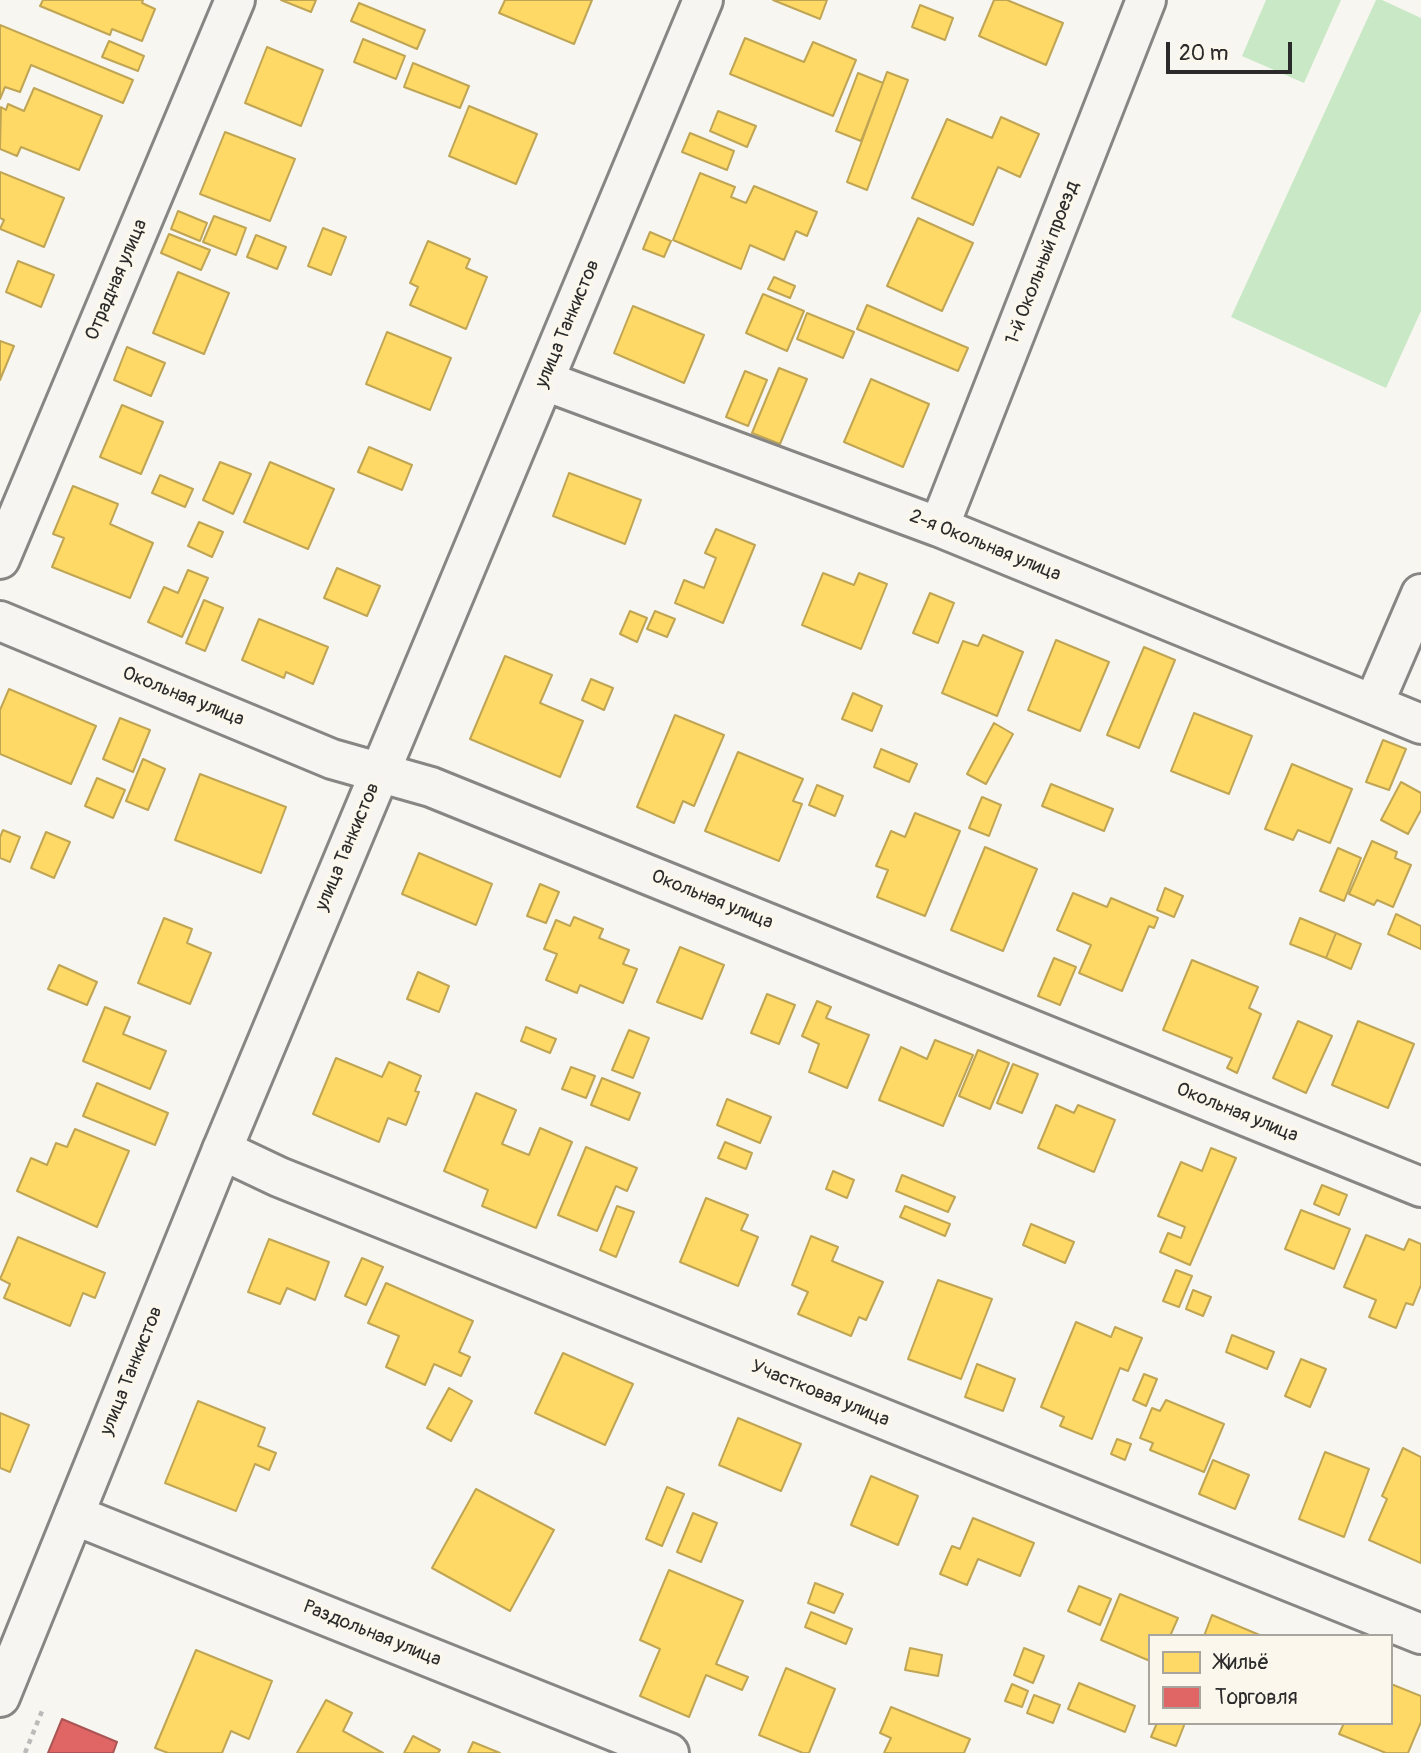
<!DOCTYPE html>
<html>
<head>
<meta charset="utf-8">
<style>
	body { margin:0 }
	#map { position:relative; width:1421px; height:1753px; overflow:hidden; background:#f8f6f0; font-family:Pangolin,sans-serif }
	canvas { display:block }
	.legend { position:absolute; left:1148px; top:1634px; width:245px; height:91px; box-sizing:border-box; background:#fbf7ec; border:2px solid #a8a59f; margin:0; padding:9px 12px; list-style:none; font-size:21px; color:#2b2b2b }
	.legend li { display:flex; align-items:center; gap:14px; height:35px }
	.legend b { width:35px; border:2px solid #a8a59f }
	.scale { position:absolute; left:1166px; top:42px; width:126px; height:32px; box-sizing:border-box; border:4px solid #2b2b2b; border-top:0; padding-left:9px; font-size:21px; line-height:24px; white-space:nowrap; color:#2b2b2b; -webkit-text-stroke:5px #fbf7ec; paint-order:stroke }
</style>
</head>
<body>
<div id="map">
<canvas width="1421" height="1753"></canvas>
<ul class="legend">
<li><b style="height:19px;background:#ffd966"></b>Жильё</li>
<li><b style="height:19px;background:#e06666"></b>Торговля</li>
</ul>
<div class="scale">20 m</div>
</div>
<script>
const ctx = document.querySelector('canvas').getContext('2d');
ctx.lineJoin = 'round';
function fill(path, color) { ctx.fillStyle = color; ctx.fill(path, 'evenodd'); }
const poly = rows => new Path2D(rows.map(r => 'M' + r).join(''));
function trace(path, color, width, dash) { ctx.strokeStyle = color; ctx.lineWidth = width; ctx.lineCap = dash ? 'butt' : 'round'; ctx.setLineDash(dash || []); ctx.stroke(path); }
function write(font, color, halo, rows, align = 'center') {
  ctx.font = font + ' Pangolin,sans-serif'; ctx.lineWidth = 7; ctx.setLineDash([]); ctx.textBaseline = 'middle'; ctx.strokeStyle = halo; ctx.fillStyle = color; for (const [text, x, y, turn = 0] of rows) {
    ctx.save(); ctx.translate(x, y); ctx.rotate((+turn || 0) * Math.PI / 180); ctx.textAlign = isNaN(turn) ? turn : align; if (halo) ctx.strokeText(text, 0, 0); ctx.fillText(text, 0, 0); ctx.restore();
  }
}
const green = poly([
	[1266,0,1341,0,1304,83,1242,56],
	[1376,0,1382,0,1421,18,1421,311,1386,388,1231,317]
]);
const homes = poly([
	[43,0,143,0,142,3,155,9,142,41,112,29,110,35,40,6,43,0],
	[281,0,316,0,311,12,281,0],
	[505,0,592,0,574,44,499,13,505,0],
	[773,0,827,0,820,19,773,0],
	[994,0,1007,0,1063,23,1046,65,979,36,994,0],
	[359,3,425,30,417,49,351,21,359,3],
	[920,5,953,18,945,40,912,27,920,5],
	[0,25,133,80,123,103,31,65,20,92,5,87,0,99,0,25],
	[745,38,804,62,813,42,856,60,833,116,730,74,745,38],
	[363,39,405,56,396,79,354,62,363,39],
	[109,41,144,56,138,71,102,57,109,41],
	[267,47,323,70,301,126,245,103,267,47],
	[413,63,469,86,460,108,404,87,413,63],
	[887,72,908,80,867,190,847,182,887,72],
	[858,73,883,83,861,141,836,131,858,73],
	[34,88,102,116,79,170,21,147,17,156,0,149,1,107,6,110,8,104,24,111,34,88],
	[469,106,537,134,516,184,449,156,469,106],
	[718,111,756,126,747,147,710,131,718,111],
	[1001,117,1039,134,1020,177,998,167,973,225,912,198,947,119,992,138,1001,117],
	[225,132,295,159,270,221,200,194,225,132],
	[690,133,734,151,727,170,682,152,690,133],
	[0,172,64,198,44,247,0,229,4,220,0,218,0,172],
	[700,173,735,187,731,197,746,203,754,186,817,212,807,236,796,231,784,260,750,245,741,269,673,240,700,173],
	[178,211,207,223,200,241,171,229,178,211],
	[214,216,246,228,236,255,203,242,214,216],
	[918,218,973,243,942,311,887,286,918,218],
	[323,228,346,237,331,275,308,266,323,228],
	[650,232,671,241,664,257,643,249,650,232],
	[169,234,210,250,201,270,161,253,169,234],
	[256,235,286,247,277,269,247,257,256,235],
	[428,241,470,259,466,268,487,277,466,329,410,305,418,287,410,283,428,241],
	[18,261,54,275,41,307,6,292,18,261],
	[178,272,229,293,204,354,153,333,178,272],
	[774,277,795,286,790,298,768,289,774,277],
	[763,294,804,311,787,351,746,333,763,294],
	[867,305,968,348,958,371,857,329,867,305],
	[633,306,704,335,684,383,614,353,633,306],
	[807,313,854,332,843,358,797,339,807,313],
	[387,332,451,358,430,410,366,384,387,332],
	[0,341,14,346,0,380,0,341],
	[127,347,165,363,151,396,114,380,127,347],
	[779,368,807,379,780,444,752,433,779,368],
	[745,371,767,380,748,426,726,417,745,371],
	[871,379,929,404,903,467,844,442,871,379],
	[122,405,163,422,141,474,100,457,122,405],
	[369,447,412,465,402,490,358,472,369,447],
	[220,462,251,474,233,514,203,500,220,462],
	[270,462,334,489,308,549,244,522,270,462],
	[569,473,641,500,625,544,553,516,569,473],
	[160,475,193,489,185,507,152,493,160,475],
	[73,486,118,504,110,524,153,543,130,598,52,567,64,538,53,534,73,486],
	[199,522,223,532,212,557,188,546,199,522],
	[716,529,755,545,723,623,675,603,684,580,704,588,716,558,705,553,716,529],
	[337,568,380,586,367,616,324,598,337,568],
	[188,570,208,578,182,637,148,622,164,587,178,593,188,570],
	[823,573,854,585,859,573,887,584,861,649,802,625,823,573],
	[930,593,954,603,938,643,913,633,930,593],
	[204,600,223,608,205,651,186,643,204,600],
	[630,611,647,618,637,642,620,634,630,611],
	[655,611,675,619,667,637,647,629,655,611],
	[259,619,328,647,313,684,286,672,284,678,242,660,259,619],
	[983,635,1023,652,997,716,942,693,963,641,978,646,983,635],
	[1056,640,1109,662,1080,731,1028,710,1056,640],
	[1144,647,1175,660,1139,748,1107,735,1144,647],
	[505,656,552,675,540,703,583,721,560,777,470,739,505,656],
	[591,679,613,688,604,710,582,700,591,679],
	[9,689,96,726,71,784,0,754,0,710,9,689],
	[853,693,882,706,872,731,842,719,853,693],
	[1194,713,1252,736,1229,794,1171,771,1194,713],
	[675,715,724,735,694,806,683,801,674,823,637,807,675,715],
	[120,718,150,730,133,772,103,759,120,718],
	[994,723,1013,734,986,784,967,774,994,723],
	[1383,740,1406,749,1389,790,1366,782,1383,740],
	[881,749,917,764,909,782,874,767,881,749],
	[738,752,803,779,793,801,802,804,779,861,705,831,738,752],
	[143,759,165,769,148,810,126,801,143,759],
	[1292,764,1352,789,1330,843,1298,830,1293,840,1265,829,1292,764],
	[200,774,286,807,261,873,175,840,200,774],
	[97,778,125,790,113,818,85,806,97,778],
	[1401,782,1421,793,1421,810,1408,834,1381,820,1401,782],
	[1051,784,1113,809,1104,831,1042,806,1051,784],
	[817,785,843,796,835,816,809,805,817,785],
	[982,797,1001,805,989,836,969,828,982,797],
	[915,813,960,831,925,916,877,897,888,870,876,866,891,831,905,837,915,813],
	[3,830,20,837,10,862,0,858,0,837,3,830],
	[46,832,70,842,54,878,31,868,46,832],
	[1372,841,1397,852,1395,858,1411,865,1393,907,1377,900,1374,905,1349,894,1372,841],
	[985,847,1037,869,1003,951,951,930,985,847],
	[1338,848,1361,858,1344,901,1320,891,1338,848],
	[419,853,492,884,476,925,402,894,419,853],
	[540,884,559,892,546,923,527,916,540,884],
	[1165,888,1183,896,1174,917,1157,910,1165,888],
	[1073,893,1107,907,1111,898,1158,918,1154,928,1149,926,1122,991,1079,973,1091,945,1057,930,1073,893],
	[1396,914,1421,926,1421,949,1388,934,1396,914],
	[574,917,603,929,599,938,629,950,623,964,637,969,623,1003,580,985,577,993,546,980,557,954,544,949,556,920,570,926,574,917],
	[164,918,192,929,187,943,211,953,190,1004,138,983,164,918],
	[1300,918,1336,933,1326,958,1290,944,1300,918],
	[1336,933,1361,944,1351,969,1326,958,1336,933],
	[680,947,724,965,702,1019,657,1002,680,947],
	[1054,958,1076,967,1060,1005,1038,996,1054,958],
	[1192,960,1258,987,1249,1008,1261,1014,1237,1073,1227,1068,1232,1058,1163,1030,1192,960],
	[59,965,97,982,87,1005,48,989,59,965],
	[418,972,449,986,439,1012,407,999,418,972],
	[767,994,795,1005,779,1044,751,1033,767,994],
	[817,1001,831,1007,826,1018,869,1035,847,1088,809,1072,819,1044,802,1036,817,1001],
	[105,1007,130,1017,123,1034,166,1051,150,1089,83,1061,105,1007],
	[1298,1021,1332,1036,1306,1093,1273,1078,1298,1021],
	[1358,1021,1414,1044,1388,1108,1332,1085,1358,1021],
	[526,1027,556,1039,550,1053,521,1041,526,1027],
	[629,1030,649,1038,633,1078,612,1070,629,1030],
	[935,1040,973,1055,943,1126,879,1100,901,1047,927,1059,935,1040],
	[978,1050,1009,1063,990,1109,959,1096,978,1050],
	[336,1058,382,1077,389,1062,421,1076,415,1091,419,1092,406,1125,388,1118,379,1142,313,1114,336,1058],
	[1013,1064,1038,1074,1022,1113,997,1103,1013,1064],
	[571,1067,595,1076,586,1098,562,1089,571,1067],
	[602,1078,640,1093,629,1120,591,1105,602,1078],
	[97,1083,168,1113,155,1145,83,1116,97,1083],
	[476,1093,516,1110,502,1144,529,1155,540,1128,572,1142,536,1228,482,1206,488,1190,444,1171,476,1093],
	[727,1099,771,1117,760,1143,717,1125,727,1099],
	[1056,1105,1074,1113,1078,1105,1115,1120,1094,1172,1038,1148,1056,1105],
	[75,1129,129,1151,97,1227,17,1191,31,1158,47,1165,56,1143,67,1147,75,1129],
	[725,1142,752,1153,746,1169,718,1158,725,1142],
	[586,1147,637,1168,627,1191,616,1186,597,1231,558,1215,586,1147],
	[1211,1148,1236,1158,1190,1265,1160,1252,1168,1233,1181,1238,1185,1227,1158,1216,1181,1162,1202,1171,1211,1148],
	[833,1171,854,1180,847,1198,826,1189,833,1171],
	[902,1175,955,1197,948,1212,896,1191,902,1175],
	[1322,1185,1347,1195,1339,1215,1314,1204,1322,1185],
	[706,1198,748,1215,741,1230,758,1237,738,1286,680,1262,706,1198],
	[617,1206,634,1212,616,1257,600,1250,617,1206],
	[905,1206,950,1224,945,1236,900,1217,905,1206],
	[1301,1210,1350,1229,1334,1269,1285,1249,1301,1210],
	[1031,1224,1074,1242,1065,1263,1023,1245,1031,1224],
	[1366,1235,1404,1250,1409,1239,1421,1244,1421,1285,1413,1305,1406,1303,1396,1328,1369,1317,1376,1300,1344,1287,1366,1235],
	[811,1236,838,1247,832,1261,883,1282,866,1320,859,1317,851,1336,798,1314,808,1292,792,1285,811,1236],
	[18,1237,105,1273,95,1298,83,1293,70,1326,4,1298,10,1284,0,1279,18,1237],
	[269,1239,329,1262,315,1300,287,1288,280,1304,248,1292,269,1239],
	[362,1258,383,1267,366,1305,345,1296,362,1258],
	[1176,1270,1192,1276,1179,1307,1163,1301,1176,1270],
	[938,1280,992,1299,961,1379,908,1359,938,1280],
	[386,1283,473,1321,459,1352,470,1357,461,1376,434,1364,425,1385,386,1367,399,1336,368,1323,386,1283],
	[1193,1290,1211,1297,1203,1316,1186,1309,1193,1290],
	[1076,1322,1111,1337,1115,1327,1142,1338,1128,1371,1120,1368,1092,1439,1060,1426,1064,1417,1041,1407,1076,1322],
	[1232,1335,1274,1352,1267,1369,1226,1352,1232,1335],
	[563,1353,633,1384,605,1445,535,1413,563,1353],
	[1301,1359,1326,1369,1310,1407,1285,1396,1301,1359],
	[977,1364,1015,1379,1003,1411,965,1397,977,1364],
	[1144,1374,1157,1379,1146,1406,1133,1400,1144,1374],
	[449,1388,472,1401,451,1441,427,1428,449,1388],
	[1166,1400,1224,1424,1204,1472,1150,1450,1153,1443,1140,1438,1152,1408,1160,1411,1166,1400],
	[198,1401,265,1428,258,1446,276,1453,269,1470,255,1464,236,1511,165,1483,198,1401],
	[0,1413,29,1425,10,1472,0,1468,0,1413],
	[738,1418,801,1444,781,1491,719,1465,738,1418],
	[1117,1439,1131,1444,1125,1460,1111,1454,1117,1439],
	[1403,1448,1421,1457,1421,1563,1369,1540,1387,1499,1382,1496,1403,1448],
	[1325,1452,1369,1469,1344,1537,1299,1519,1325,1452],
	[1213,1460,1249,1475,1235,1509,1199,1494,1213,1460],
	[871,1476,918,1496,898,1545,851,1525,871,1476],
	[667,1487,684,1494,662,1546,646,1539,667,1487],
	[476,1489,554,1530,510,1611,432,1568,476,1489],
	[693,1513,717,1523,701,1562,677,1552,693,1513],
	[973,1518,1034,1543,1020,1576,978,1559,967,1585,940,1574,952,1546,960,1549,973,1518],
	[669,1570,743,1601,716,1664,748,1677,742,1690,706,1675,689,1717,640,1696,660,1649,640,1640,669,1570],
	[815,1583,843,1594,834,1613,808,1603,815,1583],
	[1079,1586,1111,1599,1100,1625,1068,1611,1079,1586],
	[1120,1594,1178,1618,1170,1636,1150,1636,1150,1661,1101,1640,1120,1594],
	[811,1612,852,1629,846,1644,805,1627,811,1612],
	[1212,1615,1262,1636,1204,1636,1212,1615],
	[910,1648,942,1655,938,1676,905,1670,910,1648],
	[1024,1648,1044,1656,1033,1683,1014,1675,1024,1648],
	[196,1650,272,1681,249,1739,231,1731,222,1753,168,1753,155,1748,196,1650],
	[786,1668,835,1689,809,1753,803,1753,759,1735,786,1668],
	[1079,1683,1135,1706,1125,1732,1068,1709,1079,1683],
	[1012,1684,1028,1691,1022,1707,1005,1701,1012,1684],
	[1391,1684,1421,1696,1421,1722,1408,1753,1386,1753,1339,1734,1344,1723,1391,1723,1391,1684],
	[1034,1695,1060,1705,1053,1723,1027,1713,1034,1695],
	[326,1700,352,1713,343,1731,383,1753,297,1753,326,1700],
	[891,1707,970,1739,964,1753,884,1753,891,1738,880,1733,891,1707],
	[1157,1723,1185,1723,1176,1746,1151,1737,1157,1723],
	[413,1736,440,1750,438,1753,404,1753,413,1736],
	[473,1742,500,1753,468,1753,473,1742]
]);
const shops = poly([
	[62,1719,117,1742,113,1753,48,1753,62,1719]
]);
const path = poly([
	[25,1753,42,1711]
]);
const minor = poly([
	[545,381,939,527,1421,724],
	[939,527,1146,0],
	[0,559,235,0],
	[0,621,332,759,431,787,1421,1187],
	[1374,703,1421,594],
	[222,1150,279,1177,1421,1634],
	[74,1515,669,1753]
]);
const major = poly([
	[0,1697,222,1150,703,0]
]);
const streetNames = [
	["1-й Окольный проезд",1043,263,-69],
	["Отрадная улица",117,280,-67],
	["улица Танкистов",568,324,-67],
	["2-я Окольная улица",985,546,22],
	["Окольная улица",183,697,22],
	["улица Танкистов",348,847,-67],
	["Окольная улица",712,900,22],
	["Окольная улица",1237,1113,22],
	["улица Танкистов",132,1371,-68],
	["Участковая улица",820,1394,22],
	["Раздольная улица",372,1634,22]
];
fill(green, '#c8e8c6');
fill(homes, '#ffd966');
trace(homes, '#bfa554', 2);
fill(shops, '#e06666');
trace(shops, '#aa5454', 2);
trace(minor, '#878684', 44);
trace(major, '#878684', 44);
trace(path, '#bcbab8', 4.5, [5, 5]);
trace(minor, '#f6f5f1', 38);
trace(major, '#f6f5f1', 38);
write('19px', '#2b2b2b', '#fbf7ec', streetNames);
</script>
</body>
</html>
